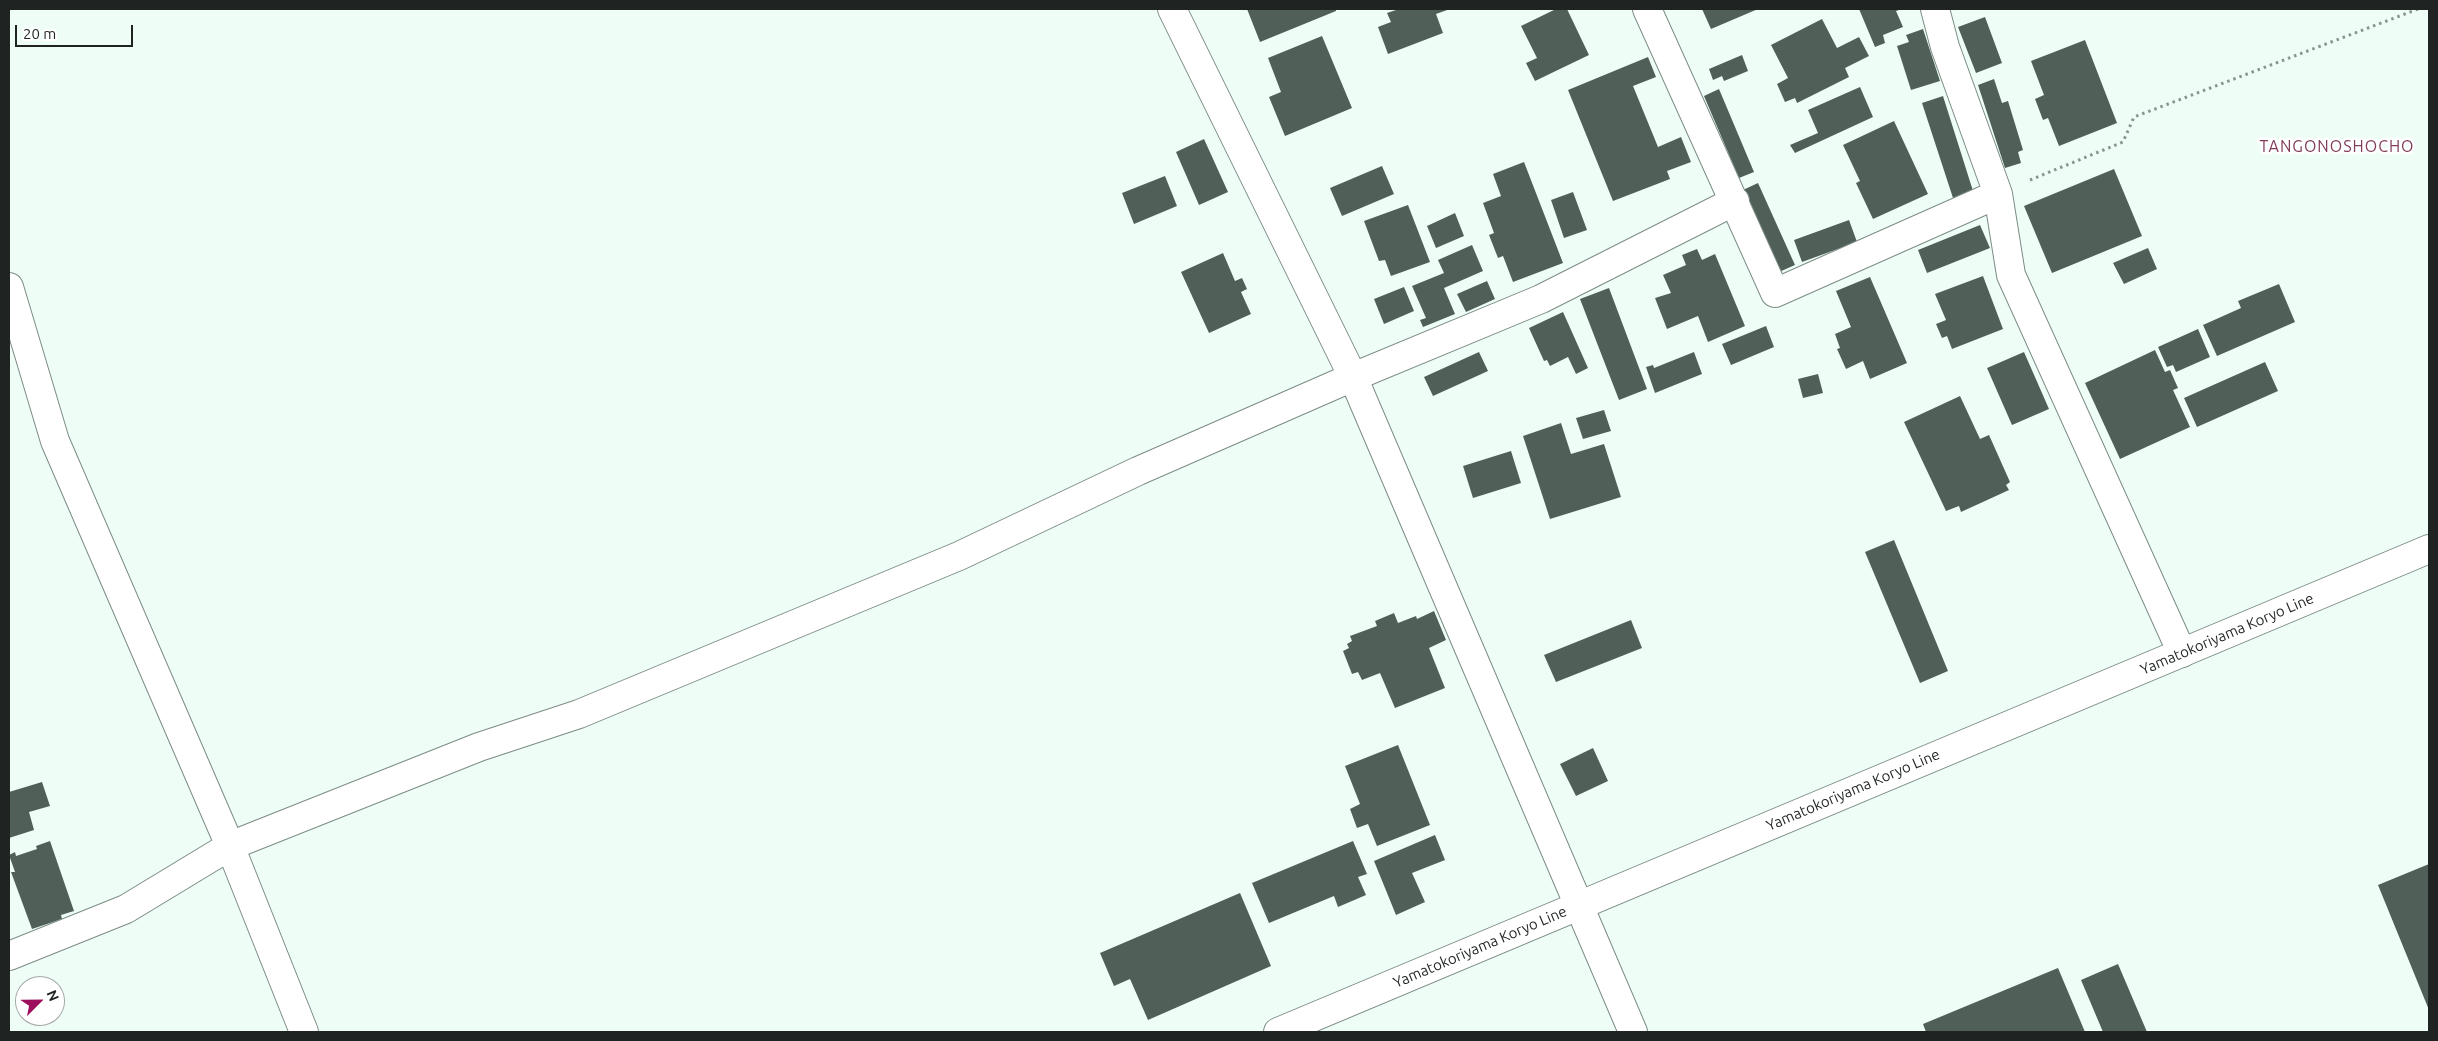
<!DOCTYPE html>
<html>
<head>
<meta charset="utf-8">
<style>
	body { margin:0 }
	#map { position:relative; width:2438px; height:1041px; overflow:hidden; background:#eefef7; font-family:Ubuntu,sans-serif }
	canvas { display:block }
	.frame { position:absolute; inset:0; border:10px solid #1f2422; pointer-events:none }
	.north { position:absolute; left:15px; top:976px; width:50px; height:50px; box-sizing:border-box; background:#fff; border:1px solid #a5a7a7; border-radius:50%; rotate:67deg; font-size:14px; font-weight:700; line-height:20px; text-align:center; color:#1f2422 }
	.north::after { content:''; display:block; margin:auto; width:18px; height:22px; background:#9d0f5d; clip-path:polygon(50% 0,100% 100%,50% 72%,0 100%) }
	.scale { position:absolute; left:15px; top:25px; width:118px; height:22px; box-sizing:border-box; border:2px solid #1f2422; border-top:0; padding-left:6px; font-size:15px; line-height:18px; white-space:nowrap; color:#1f2422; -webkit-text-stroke:4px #fff; paint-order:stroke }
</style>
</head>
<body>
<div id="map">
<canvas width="2438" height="1041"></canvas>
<div class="frame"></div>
<div class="north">N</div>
<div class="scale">20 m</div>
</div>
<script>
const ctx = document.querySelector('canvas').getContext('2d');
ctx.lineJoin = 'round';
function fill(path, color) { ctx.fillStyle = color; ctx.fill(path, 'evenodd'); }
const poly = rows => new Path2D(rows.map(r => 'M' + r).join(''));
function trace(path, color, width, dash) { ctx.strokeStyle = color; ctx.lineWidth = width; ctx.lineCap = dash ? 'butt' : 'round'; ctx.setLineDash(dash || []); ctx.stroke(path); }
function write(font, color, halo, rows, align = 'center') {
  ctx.font = font + ' Ubuntu,sans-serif'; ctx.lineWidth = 5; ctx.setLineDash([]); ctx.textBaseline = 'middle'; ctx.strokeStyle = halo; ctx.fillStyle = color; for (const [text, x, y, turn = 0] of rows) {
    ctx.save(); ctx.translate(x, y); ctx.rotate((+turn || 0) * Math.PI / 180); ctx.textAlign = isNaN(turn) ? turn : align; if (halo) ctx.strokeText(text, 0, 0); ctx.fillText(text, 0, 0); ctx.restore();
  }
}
const building = poly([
	[1247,9,1336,9,1336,11,1260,42],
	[1399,9,1450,9,1436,14,1443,33,1388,54,1378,27,1391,22,1387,13],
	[1556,9,1567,9,1589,55,1535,81,1526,63,1537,58,1521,26],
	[1702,9,1758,9,1711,29],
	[1859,9,1902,9,1896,11,1903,27,1883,35,1885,43,1875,47],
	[1985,17,2002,63,1976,73,1958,27],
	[1822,19,1837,48,1859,37,1869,56,1845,68,1849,77,1797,103,1795,98,1785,102,1777,84,1788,78,1771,45],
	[1923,29,1940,81,1911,90,1897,46,1909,42,1906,35],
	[1322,36,1352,108,1285,136,1269,97,1281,92,1268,58],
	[2085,40,2117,123,2059,146,2048,118,2043,120,2035,99,2044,95,2031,61],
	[1742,55,1748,71,1724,81,1722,76,1713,80,1709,69],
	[1648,57,1656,77,1633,86,1658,147,1681,137,1691,162,1667,171,1670,179,1613,201,1568,90],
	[1994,79,2002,103,2008,101,2023,150,2018,152,2021,163,2005,168,1978,85],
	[1860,87,1873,117,1795,153,1790,145,1818,133,1808,110],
	[1719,89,1754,172,1739,178,1704,96],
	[1943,96,1973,191,1953,198,1922,103],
	[1894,121,1928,194,1873,219,1856,183,1860,181,1843,145],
	[1204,139,1228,192,1199,205,1176,152],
	[1524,162,1563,263,1513,282,1503,256,1498,258,1489,235,1494,233,1483,203,1501,196,1493,174],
	[1382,166,1394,194,1342,216,1330,188],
	[2114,169,2142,236,2052,273,2024,206],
	[1165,176,1177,206,1134,224,1122,193],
	[1758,183,1795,265,1779,272,1743,190],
	[1573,192,1587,230,1564,238,1551,200],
	[1408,205,1430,262,1391,276,1385,260,1379,261,1364,221],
	[1455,213,1464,236,1436,248,1427,226],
	[1849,220,1857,242,1802,262,1794,240],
	[1980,225,1990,248,1927,273,1918,250],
	[1472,245,1483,271,1444,288,1455,314,1423,327,1420,320,1426,318,1412,286,1444,273,1438,260],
	[2148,248,2157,269,2124,284,2113,263],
	[1697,249,1702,260,1715,254,1745,326,1708,342,1698,316,1667,329,1655,298,1671,293,1663,275,1686,265,1682,255],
	[1223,253,1235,281,1242,278,1247,289,1241,292,1251,314,1209,333,1181,272],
	[1983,276,2003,329,1952,349,1947,336,1942,338,1936,324,1946,320,1935,294],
	[1870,277,1907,363,1870,379,1863,361,1846,369,1837,349,1840,348,1835,334,1851,327,1836,291],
	[1487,281,1495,299,1466,312,1457,294],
	[2279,284,2295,322,2217,356,2203,325,2241,308,2238,301],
	[1404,287,1414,311,1384,324,1374,299],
	[1609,288,1647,389,1619,400,1580,299],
	[1563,312,1588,368,1576,374,1568,357,1550,366,1547,360,1544,361,1529,328],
	[1766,326,1774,347,1731,365,1722,344],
	[2198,329,2210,357,2176,372,2173,365,2167,367,2158,347],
	[2155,350,2165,372,2170,370,2178,388,2173,390,2190,427,2120,459,2085,383],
	[1479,352,1488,371,1433,396,1424,377],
	[1694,352,1702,374,1655,393,1646,367,1653,365,1654,368],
	[2024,352,2049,409,2012,425,1987,368],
	[2265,362,2278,391,2197,427,2184,398],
	[1818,374,1823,393,1803,398,1798,379],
	[1960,396,1980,439,1989,435,2010,482,2006,485,2009,490,1961,512,1959,506,1946,511,1904,422],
	[1604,410,1611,431,1583,439,1576,418],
	[1561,423,1571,454,1604,444,1621,497,1550,519,1523,436],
	[1511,451,1521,483,1473,498,1463,466],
	[1894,540,1948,671,1920,683,1865,552],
	[1434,611,1446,640,1429,648,1445,688,1395,708,1380,673,1362,680,1358,672,1352,674,1343,651,1349,648,1347,644,1352,641,1350,636,1377,626,1375,621,1394,613,1398,623,1416,616,1417,619],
	[1631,620,1642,648,1556,682,1544,655],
	[1398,745,1430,825,1377,846,1368,824,1357,828,1350,809,1360,804,1345,766],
	[1593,748,1608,781,1576,796,1560,764],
	[42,782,50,806,29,812,34,830,9,838,9,792],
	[1435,835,1445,860,1412,873,1425,902,1396,915,1374,861],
	[50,841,74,911,61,915,62,919,32,929,11,872,15,872,9,855,15,852,16,856,37,849,36,846],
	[1353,841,1367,874,1358,877,1366,895,1338,907,1334,896,1269,923,1252,883],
	[2429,864,2429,1010,2378,885],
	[1240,893,1271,966,1148,1020,1130,979,1114,986,1100,953],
	[2118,964,2147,1032,2103,1032,2081,980],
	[2058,968,2085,1032,1926,1032,1923,1024]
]);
const path = poly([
	[2030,180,2123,142,2134,117,2418,9]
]);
const minor = poly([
	[1172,9,1353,377,1633,1032],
	[1647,9,1775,293,1998,194],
	[1935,9,1945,47,1998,194,2011,275,2182,653],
	[9,287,55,441,230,846,304,1032],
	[9,956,126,909,230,846,479,747,579,714,959,556,1138,471,1353,377,1541,299,1735,201]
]);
const major = poly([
	[1278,1032,2429,549]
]);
const streetNames = [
	["Yamatokoriyama Koryo Line",2227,634,-23],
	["Yamatokoriyama Koryo Line",1853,790,-23],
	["Yamatokoriyama Koryo Line",1480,947,-23]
];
const neighbourhoodNames = [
	["TANGONOSHOCHO",2337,147]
];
fill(building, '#515f59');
trace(minor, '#7d8c85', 30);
trace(major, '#7d8c85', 30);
trace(path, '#89938f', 3, [2.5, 4]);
trace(minor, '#fff', 28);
trace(major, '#fff', 28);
write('15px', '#1f2422', '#fff', streetNames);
ctx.letterSpacing = '1px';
write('16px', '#813d5a', '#fff', neighbourhoodNames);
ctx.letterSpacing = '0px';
</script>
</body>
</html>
